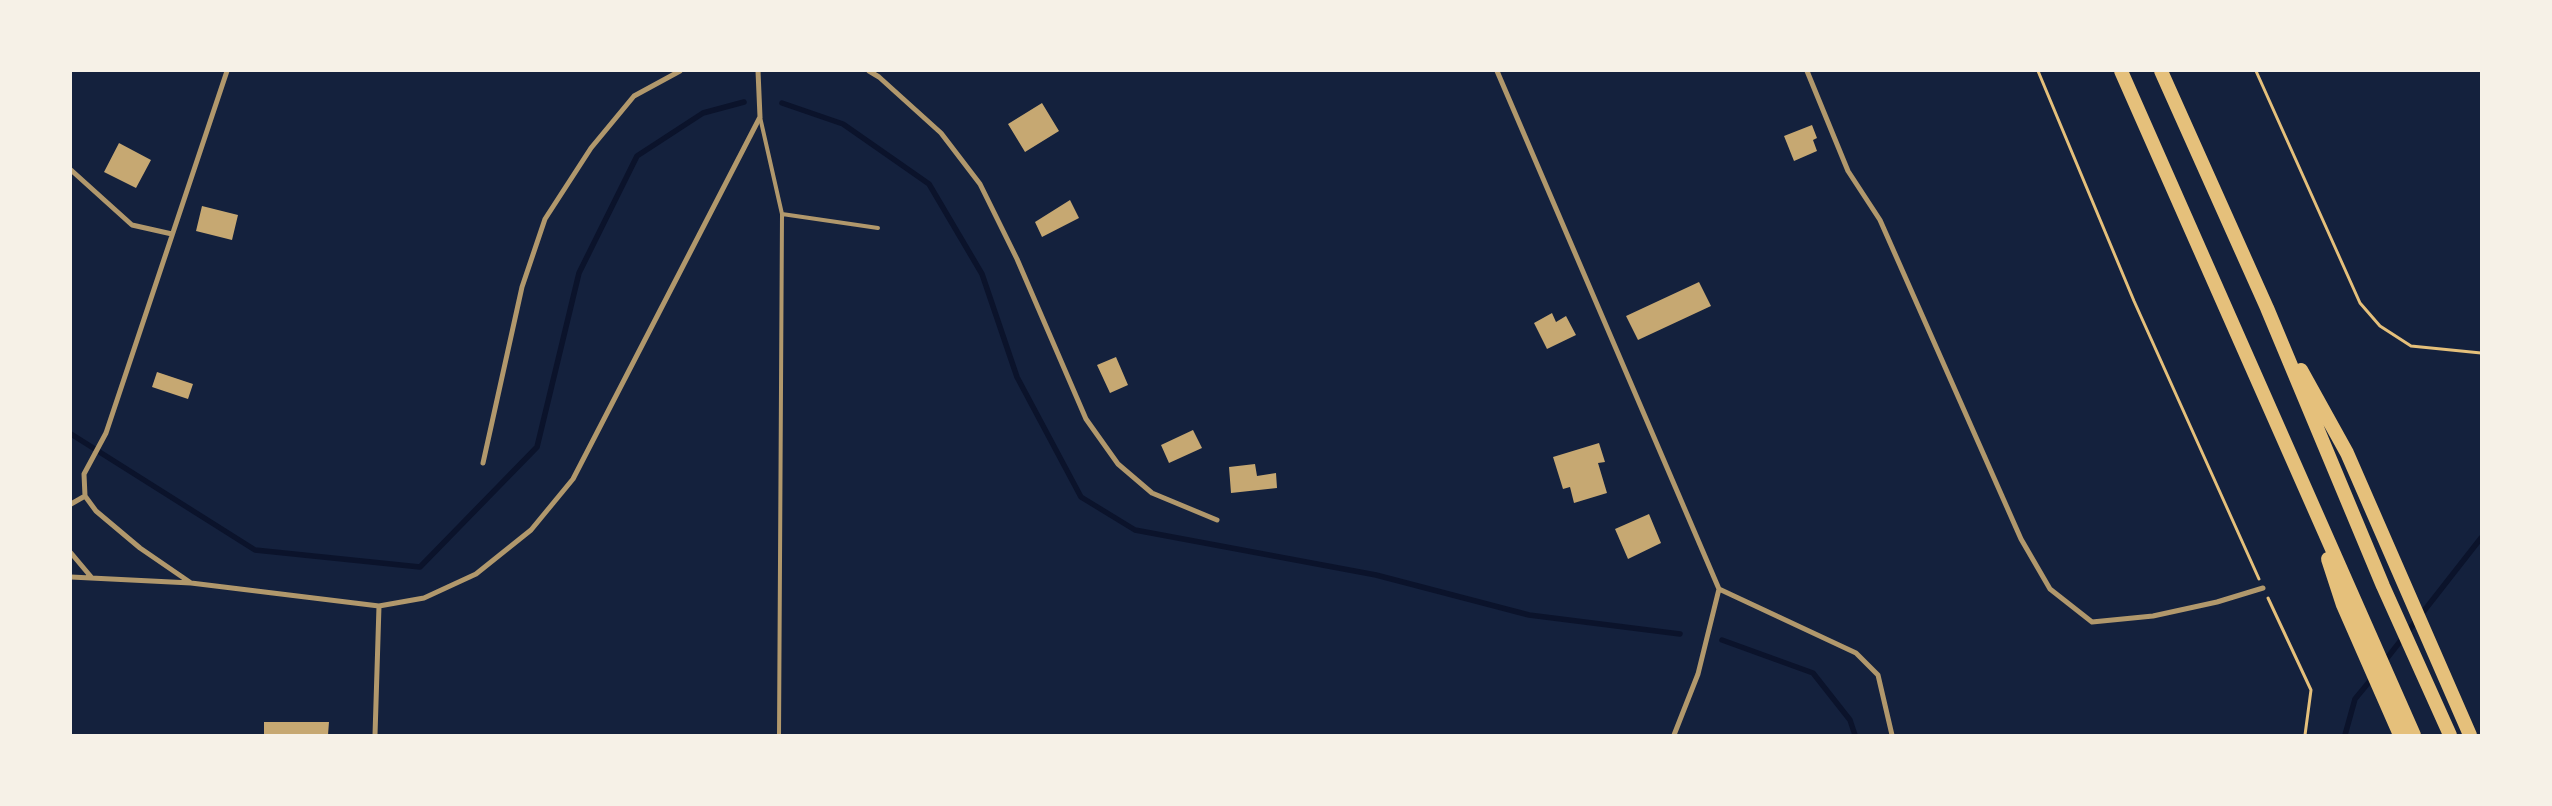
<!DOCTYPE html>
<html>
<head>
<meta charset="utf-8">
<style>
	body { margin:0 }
	#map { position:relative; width:2552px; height:806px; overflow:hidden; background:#14213d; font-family:"DM Sans",sans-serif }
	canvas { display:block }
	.frame { position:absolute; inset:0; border:72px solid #f6f1e7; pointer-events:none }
</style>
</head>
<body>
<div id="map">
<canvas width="2552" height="806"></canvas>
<div class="frame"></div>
</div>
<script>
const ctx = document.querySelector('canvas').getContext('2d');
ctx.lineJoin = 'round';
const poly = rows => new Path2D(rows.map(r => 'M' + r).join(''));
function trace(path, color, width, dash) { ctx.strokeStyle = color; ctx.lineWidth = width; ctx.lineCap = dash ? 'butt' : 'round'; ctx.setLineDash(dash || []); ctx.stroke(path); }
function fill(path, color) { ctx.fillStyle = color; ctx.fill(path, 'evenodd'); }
const stream = poly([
	[782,103,843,124,929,184,982,274,1017,377,1081,497,1135,530,1376,575,1529,615,1680,634],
	[71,434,255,550,420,567,537,447,579,273,637,156,703,113,744,102],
	[1722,640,1813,673,1850,720,1855,735],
	[2384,662,2481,538],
	[2345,735,2355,699,2374,676]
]);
const building = poly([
	[1042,103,1059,131,1025,152,1008,124],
	[1812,125,1817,138,1813,140,1817,151,1794,161,1784,136],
	[119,143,151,160,136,188,104,172],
	[1070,200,1079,218,1042,237,1035,222],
	[202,206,238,215,232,240,196,231],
	[1699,282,1711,306,1638,340,1626,316],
	[1552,313,1556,322,1566,316,1576,335,1547,349,1534,323],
	[1116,357,1128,385,1110,393,1097,365],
	[157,372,193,384,188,399,152,387],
	[1193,430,1202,448,1169,463,1161,445],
	[1599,443,1605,462,1598,463,1607,493,1574,503,1570,487,1563,489,1553,457],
	[1255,464,1257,476,1276,473,1277,488,1231,493,1229,467],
	[1649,514,1661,543,1628,559,1615,529],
	[264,722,329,722,328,735,264,735]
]);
const path = poly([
	[2038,71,2134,301,2259,579],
	[2256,71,2360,303,2380,326,2411,346,2481,353],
	[2268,598,2311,690,2305,735]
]);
const service = poly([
	[760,117,782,214,779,735],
	[782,214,878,228]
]);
const minor = poly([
	[227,71,106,433,84,474,85,496,96,511,140,548,191,583,379,606,424,598,476,574,531,530,573,479,760,117,758,71],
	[869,71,879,77,941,133,980,184,1017,259,1086,419,1118,464,1152,493,1217,520],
	[1497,71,1719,589,1856,653,1878,675,1892,735],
	[1807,71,1848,171,1880,220,2021,539,2050,589,2092,622,2153,616,2217,602,2263,588],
	[71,170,132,225,172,234],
	[483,463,522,287,545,219,591,148,634,96,680,71],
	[71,504,85,496],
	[71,553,92,578],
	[71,577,191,583],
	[375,735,379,606],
	[1674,735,1698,674,1719,589]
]);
const trunk = poly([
	[2121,71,2414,735],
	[2161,71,2267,308,2383,586,2450,735],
	[2301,370,2347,453,2470,735],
	[2328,559,2343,605,2400,735]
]);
trace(stream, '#0b132b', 5.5);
fill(building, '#c6a872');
trace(path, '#e5c07b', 3);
trace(service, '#b1986c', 4);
trace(minor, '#b1986c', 5);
trace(trunk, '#e5c07b', 14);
</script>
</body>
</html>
